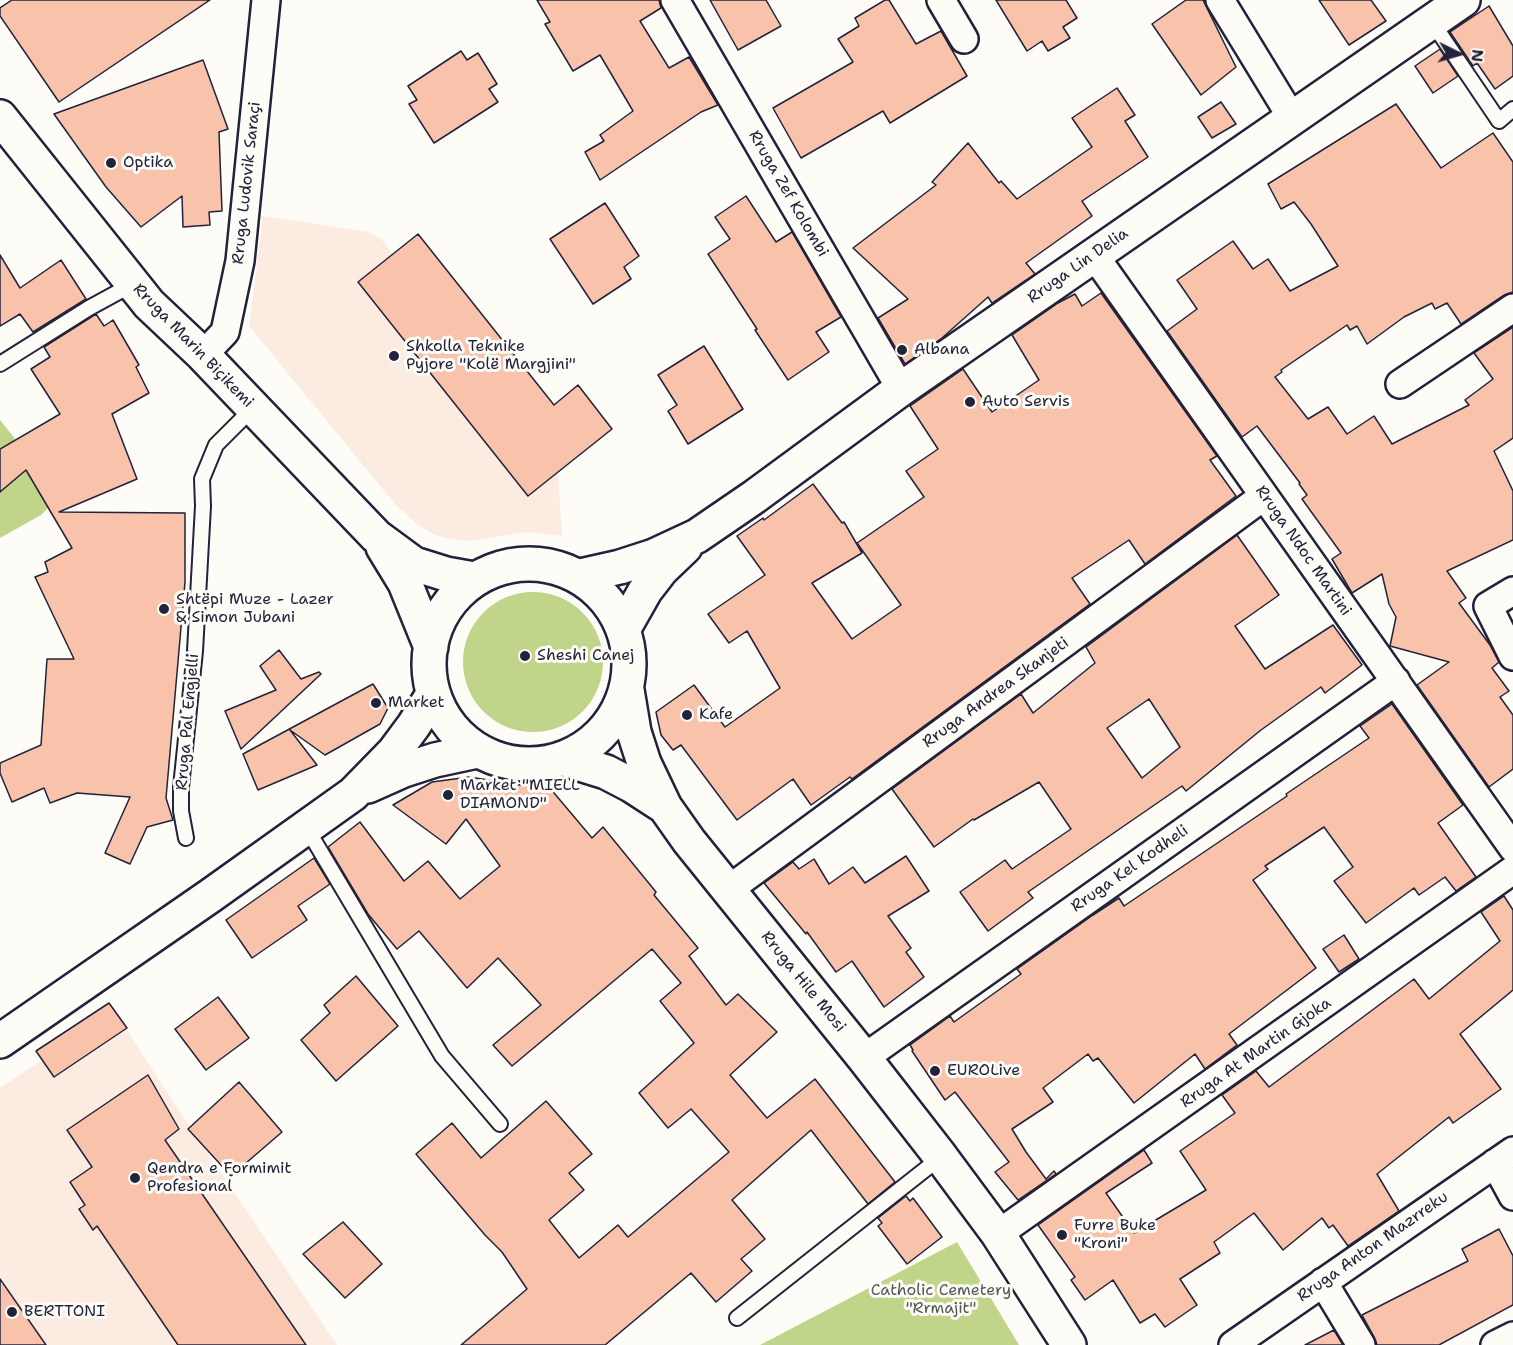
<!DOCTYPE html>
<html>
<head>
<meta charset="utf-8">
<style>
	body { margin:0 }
	#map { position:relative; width:1513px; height:1345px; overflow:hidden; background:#fdfcf7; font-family:"Shantell Sans",sans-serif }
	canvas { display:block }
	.north { position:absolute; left:1429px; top:24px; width:60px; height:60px; -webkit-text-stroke:4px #fdfcf7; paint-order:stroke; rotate:95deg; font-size:16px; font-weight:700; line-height:24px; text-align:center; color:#22223b }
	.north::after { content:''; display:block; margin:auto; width:21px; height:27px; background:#22223b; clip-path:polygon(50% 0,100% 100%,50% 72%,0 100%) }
</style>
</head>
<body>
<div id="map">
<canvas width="1513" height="1345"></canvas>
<div class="north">N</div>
</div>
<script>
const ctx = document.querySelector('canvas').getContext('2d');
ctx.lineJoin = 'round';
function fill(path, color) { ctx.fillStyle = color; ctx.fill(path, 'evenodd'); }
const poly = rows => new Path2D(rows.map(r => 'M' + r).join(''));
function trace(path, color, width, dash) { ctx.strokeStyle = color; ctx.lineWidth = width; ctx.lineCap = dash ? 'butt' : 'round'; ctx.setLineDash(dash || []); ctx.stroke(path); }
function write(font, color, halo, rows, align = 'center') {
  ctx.font = font + ' "Shantell Sans",sans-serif'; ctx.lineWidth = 6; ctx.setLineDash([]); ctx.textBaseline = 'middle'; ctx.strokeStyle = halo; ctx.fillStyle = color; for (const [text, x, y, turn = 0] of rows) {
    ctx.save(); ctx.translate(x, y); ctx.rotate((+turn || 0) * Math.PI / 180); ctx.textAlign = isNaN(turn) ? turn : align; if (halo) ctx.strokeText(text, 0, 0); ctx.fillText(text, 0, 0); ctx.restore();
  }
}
const built = poly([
	[263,216,369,232,381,239,393,254,418,234,554,404,578,385,612,429,558,472,562,536,527,532,469,541,452,539,435,535,417,524,395,504,249,326],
	[109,1003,190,1127,337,1345,0,1345,0,1088,42,1060,36,1051]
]);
const green = poly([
	[0,420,16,440,50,506,41,515,0,538],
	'463 662a70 70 0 1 1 140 0a70 70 0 1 1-140 0Z',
	[957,1242,1019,1345,760,1345]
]);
const building = poly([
	[12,0,210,0,59,102,0,16,0,8,12,0],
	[537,0,659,0,661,8,640,21,669,68,689,57,718,105,701,112,600,180,585,152,604,141,600,135,633,111,600,55,573,71,545,24,550,22,537,0],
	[710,0,766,0,781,26,738,50,710,0],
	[885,0,889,0,916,44,941,31,967,76,890,123,883,111,801,158,773,108,853,62,838,39,859,26,855,18,885,0],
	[996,0,1066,0,1077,18,1063,27,1070,38,1048,51,1042,41,1027,51,996,0],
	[1186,0,1203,0,1236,67,1201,95,1152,24,1186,0],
	[1319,0,1371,0,1386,21,1349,45,1319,0],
	[1489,6,1513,46,1513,76,1495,89,1477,63,1473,66,1450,32,1489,6],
	[1440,49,1458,76,1433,93,1415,66,1440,49],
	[461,51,467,60,478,53,497,84,489,89,498,102,434,143,409,104,417,100,408,86,461,51],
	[203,60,228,129,219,132,222,211,209,212,210,225,183,227,182,196,141,227,106,187,54,114,203,60],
	[1117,88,1135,115,1125,121,1148,157,1082,201,1092,216,1026,263,1035,274,992,303,988,297,942,338,905,364,878,318,908,299,853,248,936,185,932,182,968,143,999,183,1001,181,1017,199,1092,147,1072,118,1117,88],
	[1221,102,1236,124,1212,138,1198,117,1221,102],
	[1396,104,1441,168,1493,133,1513,162,1513,292,1504,295,1461,324,1447,303,1435,309,1432,303,1404,317,1367,344,1357,326,1350,330,1347,325,1281,370,1282,372,1275,377,1308,419,1328,407,1347,434,1374,416,1392,444,1469,405,1465,400,1493,379,1474,353,1513,327,1513,438,1494,451,1513,491,1513,540,1447,571,1466,598,1459,603,1490,645,1499,662,1492,668,1509,691,1500,697,1513,715,1513,769,1489,787,1417,685,1449,662,1390,646,1396,617,1389,604,1382,574,1352,593,1332,559,1341,553,1302,499,1307,495,1299,484,1300,483,1257,426,1242,437,1167,331,1197,309,1177,280,1233,241,1253,269,1268,259,1290,291,1338,266,1311,224,1294,202,1281,209,1268,184,1396,104],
	[746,196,776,242,792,232,841,317,816,332,829,352,788,380,755,330,757,329,708,254,730,239,715,217,746,196],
	[605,203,639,256,624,267,631,279,593,304,550,239,605,203],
	[418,234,554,405,578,385,612,429,528,496,358,282,418,234],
	[0,255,20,288,61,260,86,299,33,332,20,314,0,326,0,255],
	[1101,293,1217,456,1210,460,1236,496,1145,564,1129,540,1072,578,1090,604,852,779,850,777,811,805,793,779,737,820,681,745,673,750,661,735,656,712,694,685,725,727,780,688,747,631,729,643,708,614,765,575,737,536,763,518,764,520,813,484,842,523,844,522,862,553,812,583,852,639,901,605,857,543,924,497,906,471,938,449,910,406,963,369,992,412,1039,380,1012,335,1058,303,1075,294,1082,306,1101,293],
	[96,314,104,326,113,320,139,365,136,367,149,393,112,414,137,479,59,512,185,513,185,582,166,798,173,820,147,827,130,864,105,853,130,797,77,793,50,803,44,788,12,802,0,773,0,763,41,745,47,659,74,659,35,577,48,572,45,562,72,548,26,470,0,492,0,449,60,414,31,369,50,357,44,347,96,314],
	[704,346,743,409,688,444,668,411,677,405,658,375,704,346],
	[1237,535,1279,595,1235,626,1265,669,1333,625,1362,665,1325,693,1321,687,1261,730,1186,791,1182,786,1028,892,1033,898,988,931,960,892,1005,860,1012,869,1071,829,1039,782,974,820,973,819,934,847,892,789,1021,694,1033,713,1095,663,1086,647,1237,535],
	[1149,699,1180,747,1142,778,1107,728,1149,699],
	[279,650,301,679,319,672,321,674,241,749,225,711,276,690,260,666,279,650],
	[373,684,388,708,380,724,325,755,290,730,317,765,258,790,243,754,373,684],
	[1392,704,1463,805,1438,823,1476,877,1456,891,1445,877,1419,895,1414,888,1366,923,1334,881,1353,867,1324,827,1265,866,1268,869,1253,880,1316,968,1229,1034,1237,1045,1205,1069,1195,1054,1134,1103,1098,1058,1093,1061,1088,1054,1043,1088,1053,1102,1012,1129,1026,1152,1046,1179,1054,1171,1056,1174,1018,1200,995,1172,1009,1162,955,1092,945,1100,912,1051,913,1050,910,1045,950,1016,954,1022,1021,974,1017,969,1093,915,1119,898,1124,906,1287,796,1286,794,1369,738,1360,726,1392,704],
	[469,777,533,787,549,787,592,838,603,827,656,892,654,895,698,948,689,956,726,1005,738,994,777,1032,730,1075,767,1118,815,1079,895,1182,868,1204,811,1130,732,1200,765,1239,741,1259,752,1271,716,1302,691,1273,605,1345,461,1345,527,1289,502,1252,485,1235,416,1154,452,1123,481,1158,546,1101,592,1154,569,1173,584,1190,549,1220,579,1258,618,1225,628,1237,729,1152,691,1109,668,1128,639,1093,694,1043,660,1001,681,983,652,949,512,1066,493,1045,541,1005,498,958,467,988,419,931,397,949,368,914,328,847,360,822,404,881,428,861,460,899,500,866,466,819,446,844,393,805,432,782,469,777],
	[906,856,929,891,888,916,911,948,906,952,924,977,884,1007,852,961,836,972,807,932,806,934,764,883,793,862,799,869,814,859,829,884,853,867,865,883,906,856],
	[314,858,330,884,298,906,307,920,252,958,226,920,314,858],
	[1504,896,1513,910,1513,990,1460,1034,1501,1089,1453,1123,1449,1117,1377,1174,1399,1211,1348,1246,1333,1225,1329,1228,1322,1218,1283,1250,1254,1213,1214,1242,1220,1253,1180,1279,1197,1305,1165,1327,1155,1314,1140,1323,1113,1280,1085,1300,1071,1280,1075,1277,1038,1225,1144,1150,1152,1163,1106,1193,1134,1233,1206,1190,1180,1151,1235,1113,1222,1095,1256,1071,1269,1087,1414,979,1429,999,1500,941,1481,912,1504,896],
	[1344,935,1359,959,1339,972,1323,949,1344,935],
	[356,976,398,1026,336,1081,301,1040,330,1013,324,1005,356,976],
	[218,997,249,1038,206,1070,175,1029,218,997],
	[109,1003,127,1028,54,1077,36,1051,109,1003],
	[148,1075,179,1129,165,1140,306,1345,178,1345,97,1226,93,1230,79,1209,85,1205,70,1182,92,1167,67,1130,148,1075],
	[239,1082,282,1132,231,1176,188,1129,239,1082],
	[906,1196,910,1201,913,1198,942,1237,907,1264,878,1226,882,1223,878,1218,906,1196],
	[343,1222,382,1264,345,1298,303,1254,343,1222],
	[1499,1229,1513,1256,1513,1305,1439,1345,1377,1345,1374,1337,1362,1315,1468,1261,1462,1249,1499,1229],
	[0,1279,46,1345,0,1345,0,1279],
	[1334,1330,1343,1345,1305,1345,1334,1330]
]);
const service = poly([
	[1432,22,1499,121,1513,109],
	[0,364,89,308,133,284],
	[306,827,442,1056,500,1124],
	[186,838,181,811,181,787,195,651,203,506,202,479,216,445,253,408],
	[737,1318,941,1157]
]);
const minor = poly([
	[675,0,901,389],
	[941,0,964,39],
	[1220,0,1292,118],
	[1094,255,1513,848],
	[203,355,225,332,240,261,266,0],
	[1400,384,1513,308],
	[1513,591,1488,606,1513,656],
	[728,890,1264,496],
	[864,1058,1396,681],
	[1495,1163,1513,1196],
	[998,1234,1513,870],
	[1323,1282,1361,1345],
	[1233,1345,1513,1151],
	[1495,1345,1513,1336]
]);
const secondary = poly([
	[0,117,149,304,203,355,376,536,414,564,446,574,474,579],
	[383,547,405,583,431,647],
	'429 664a100 100 0 1 1 200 0a100 100 0 1 1-200 0Z',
	[580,576,620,567,654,556,697,536,754,497,901,389,1463,0],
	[624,628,645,591,662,569,685,547],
	[627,690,634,732,644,763,665,807,689,841,864,1058,941,1157,998,1234,1069,1345],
	[564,759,606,772,631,785,665,807],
	[368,786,404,770,435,760,477,751],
	[0,1041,210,896,353,794,394,752,414,725,433,694]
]);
const markers = [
	[111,163,6,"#22223b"],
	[902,350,6,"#22223b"],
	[394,356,6,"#22223b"],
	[970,402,6,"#22223b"],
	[164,609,6,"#22223b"],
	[525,656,6,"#22223b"],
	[376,703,6,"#22223b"],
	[687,715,6,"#22223b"],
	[448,795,6,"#22223b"],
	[935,1071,6,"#22223b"],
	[135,1178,6,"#22223b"],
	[1062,1235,6,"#22223b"],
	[12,1312,6,"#22223b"]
];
const poiNames = [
	["Optika",123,163],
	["Shkolla Teknike",406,347],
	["Pyjore \"Kolë Margjini\"",406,365],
	["Albana",914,350],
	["Auto Servis",982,402],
	["Shtëpi Muze - Lazer",176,600],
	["& Simon Jubani",176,618],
	["Sheshi Canej",537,656],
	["Market",388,703],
	["Kafe",699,715],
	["Market \"MIELL",460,786],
	["DIAMOND\"",460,804],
	["EUROLive",947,1071],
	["Qendra e Formimit",147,1169],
	["Profesional",147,1187],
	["Furre Buke",1074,1226],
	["\"Kroni\"",1074,1244],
	["BERTTONI",24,1312]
];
const streetNames = [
	["Rruga Ludovik Saraçi",247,183,-84],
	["Rruga Zef Kolombi",788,194,60],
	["Rruga Lin Delia",1078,266,-35],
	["Rruga Marin Biçikemi",193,346,46],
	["Rruga Ndoc Martini",1303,551,55],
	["Rruga Andrea Skanjeti",996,693,-36],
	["Rruga Pal Engjelli",188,722,-85],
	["Rruga Kel Kodheli",1130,869,-35],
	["Rruga Hile Mosi",803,982,51],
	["Rruga At Martin Gjoka",1256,1053,-35],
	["Rruga Anton Mazrreku",1373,1247,-35]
];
const parkNames = [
	["Catholic Cemetery",941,1291],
	["\"Rrmajit\"",941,1309]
];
fill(built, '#fcebe0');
fill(green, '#c0d48a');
fill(building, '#f8c3aa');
trace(building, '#22223b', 1.5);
trace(service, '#22223b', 18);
trace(minor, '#22223b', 32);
trace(secondary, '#22223b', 38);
trace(service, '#fdfcf7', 14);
trace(minor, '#fdfcf7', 27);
trace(secondary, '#fdfcf7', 33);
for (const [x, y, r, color] of markers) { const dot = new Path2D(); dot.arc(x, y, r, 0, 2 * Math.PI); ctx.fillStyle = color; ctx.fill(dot); trace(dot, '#fdfcf7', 2); }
write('16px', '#22223b', '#fdfcf7', poiNames, 'left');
write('16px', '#22223b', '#fdfcf7', streetNames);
write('16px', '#515753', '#fdfcf7', parkNames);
</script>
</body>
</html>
